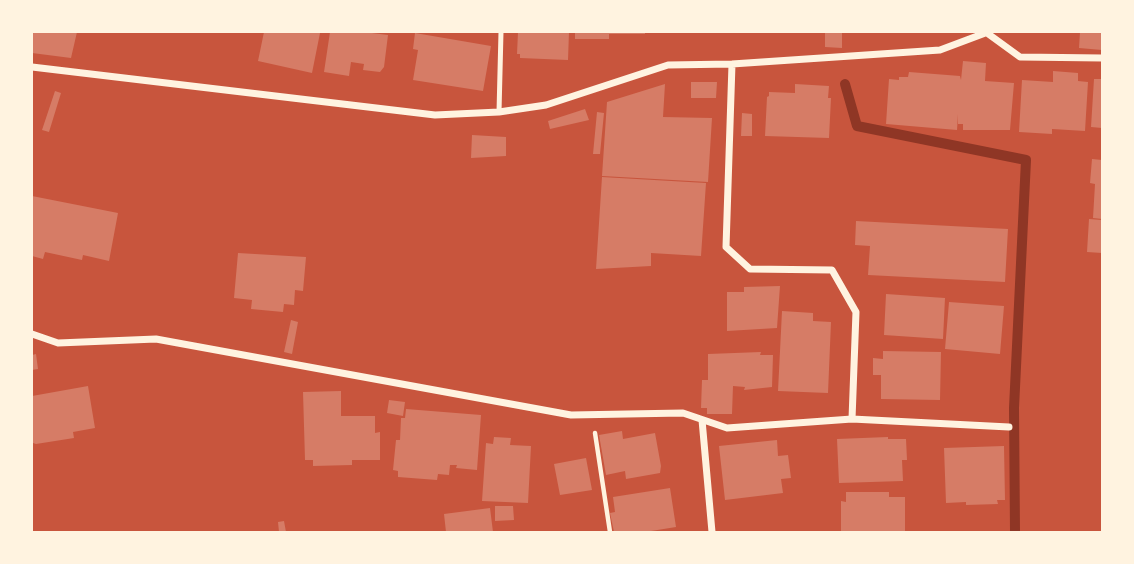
<!DOCTYPE html>
<html>
<head>
<meta charset="utf-8">
<style>
	body { margin:0 }
	#map { position:relative; width:1134px; height:564px; overflow:hidden; background:#c8553d; font-family:Lato,sans-serif }
	canvas { display:block }
	.frame { position:absolute; inset:0; border:33px solid #fff3e0; pointer-events:none }
</style>
</head>
<body>
<div id="map">
<canvas width="1134" height="564"></canvas>
<div class="frame"></div>
</div>
<script>
const ctx = document.querySelector('canvas').getContext('2d');
ctx.lineJoin = 'round';
const poly = rows => new Path2D(rows.map(r => 'M' + r).join(''));
function trace(path, color, width, dash) { ctx.strokeStyle = color; ctx.lineWidth = width; ctx.lineCap = dash ? 'butt' : 'round'; ctx.setLineDash(dash || []); ctx.stroke(path); }
function fill(path, color) { ctx.fillStyle = color; ctx.fill(path, 'evenodd'); }
const stream = poly([
	[845,84,857,126,1026,160,1014,408,1015,532]
]);
const building = poly([
	[32,32,77,32,71,58,32,53],
	[264,32,320,33,312,73,258,61],
	[330,32,364,32,388,35,384,67,380,72,363,70,364,64,351,62,349,76,324,72],
	[518,32,569,32,568,60,520,58,520,54,517,54],
	[575,32,645,32,645,34,609,34,609,39,575,39],
	[825,32,842,32,842,48,825,47],
	[1080,32,1102,32,1102,50,1079,48],
	[415,33,491,46,483,91,413,80,418,50,413,49],
	[963,61,986,63,985,81,1014,83,1010,130,963,130,963,124,958,124,958,114,957,130,886,124,889,79,899,80,899,77,908,77,909,72,960,76,961,80],
	[1053,71,1078,73,1078,81,1088,82,1085,131,1052,129,1052,134,1019,132,1022,80,1053,82],
	[1094,79,1102,79,1102,128,1091,127],
	[691,82,717,82,716,98,691,98],
	[665,84,663,117,712,118,708,182,602,176,607,102],
	[795,84,829,86,828,98,831,98,829,138,765,136,767,97,769,96,769,92,795,93],
	[55,91,61,93,49,132,42,130],
	[585,109,589,120,550,129,548,121],
	[597,112,604,113,600,154,593,154],
	[742,113,752,114,752,136,741,136],
	[472,135,506,137,506,156,471,158],
	[1092,159,1102,160,1102,219,1093,218,1095,184,1090,183],
	[602,177,706,183,701,256,651,253,651,266,596,269],
	[32,196,118,213,109,261,83,255,82,260,45,252,43,259,32,256],
	[1089,219,1102,220,1102,253,1087,252],
	[856,221,1008,229,1005,282,868,275,870,246,855,245],
	[238,253,306,257,303,291,295,290,294,305,284,304,283,312,251,309,252,300,234,298],
	[780,286,777,328,727,331,727,292,744,292,744,287],
	[886,294,945,298,943,339,884,335],
	[949,302,1004,306,1000,354,945,349],
	[782,311,813,313,813,321,831,322,828,393,778,391],
	[291,320,298,322,292,354,284,352],
	[883,351,941,352,940,400,881,399,881,375,873,375,873,358,883,359],
	[761,352,760,355,773,355,772,387,744,390,745,387,733,386,732,414,707,414,707,408,701,408,702,380,708,380,708,354],
	[36,354,38,369,32,370,32,355],
	[88,386,95,428,73,432,74,438,36,444,33,443,32,438,32,396],
	[341,391,341,416,375,416,375,433,380,432,380,460,352,460,352,465,313,466,313,460,305,460,303,392],
	[389,400,405,402,403,416,387,413],
	[406,409,481,415,477,470,456,468,457,465,450,465,449,475,438,474,437,480,398,477,398,471,393,470,396,440,400,440,401,418,405,418],
	[622,431,623,439,655,433,661,466,660,473,626,479,625,471,606,475,599,435],
	[494,437,511,438,510,445,531,446,528,503,482,501,486,443,493,444],
	[888,437,888,439,906,439,907,460,902,460,903,481,839,483,837,439],
	[777,440,778,456,788,455,791,478,781,479,783,493,725,500,719,446],
	[1004,446,1005,500,997,500,998,504,966,505,966,502,946,503,944,448],
	[586,458,592,490,560,495,554,464],
	[670,488,676,527,645,532,614,532,610,513,615,512,613,497],
	[846,492,889,492,889,497,905,497,905,532,841,532,841,501,846,502],
	[495,506,513,506,514,520,495,521],
	[490,508,493,532,446,532,444,514],
	[284,521,286,532,279,532,278,522]
]);
const path = poly([
	[595,433,610,532]
]);
const service = poly([
	[499,112,501,32]
]);
const minor = poly([
	[987,33,1020,57,1102,58],
	[732,64,726,247,750,269,832,270,856,312,852,419],
	[32,67,435,115,499,112,546,105,668,65,732,64,940,50,988,32],
	[32,334,58,343,156,339,571,415,683,413,727,428,852,419,1009,427],
	[702,420,712,532]
]);
trace(stream, '#8f3625', 10);
fill(building, '#d67c66');
trace(path, '#fff3e0', 4.5);
trace(service, '#fff3e0', 5);
trace(minor, '#fff3e0', 7);
</script>
</body>
</html>
